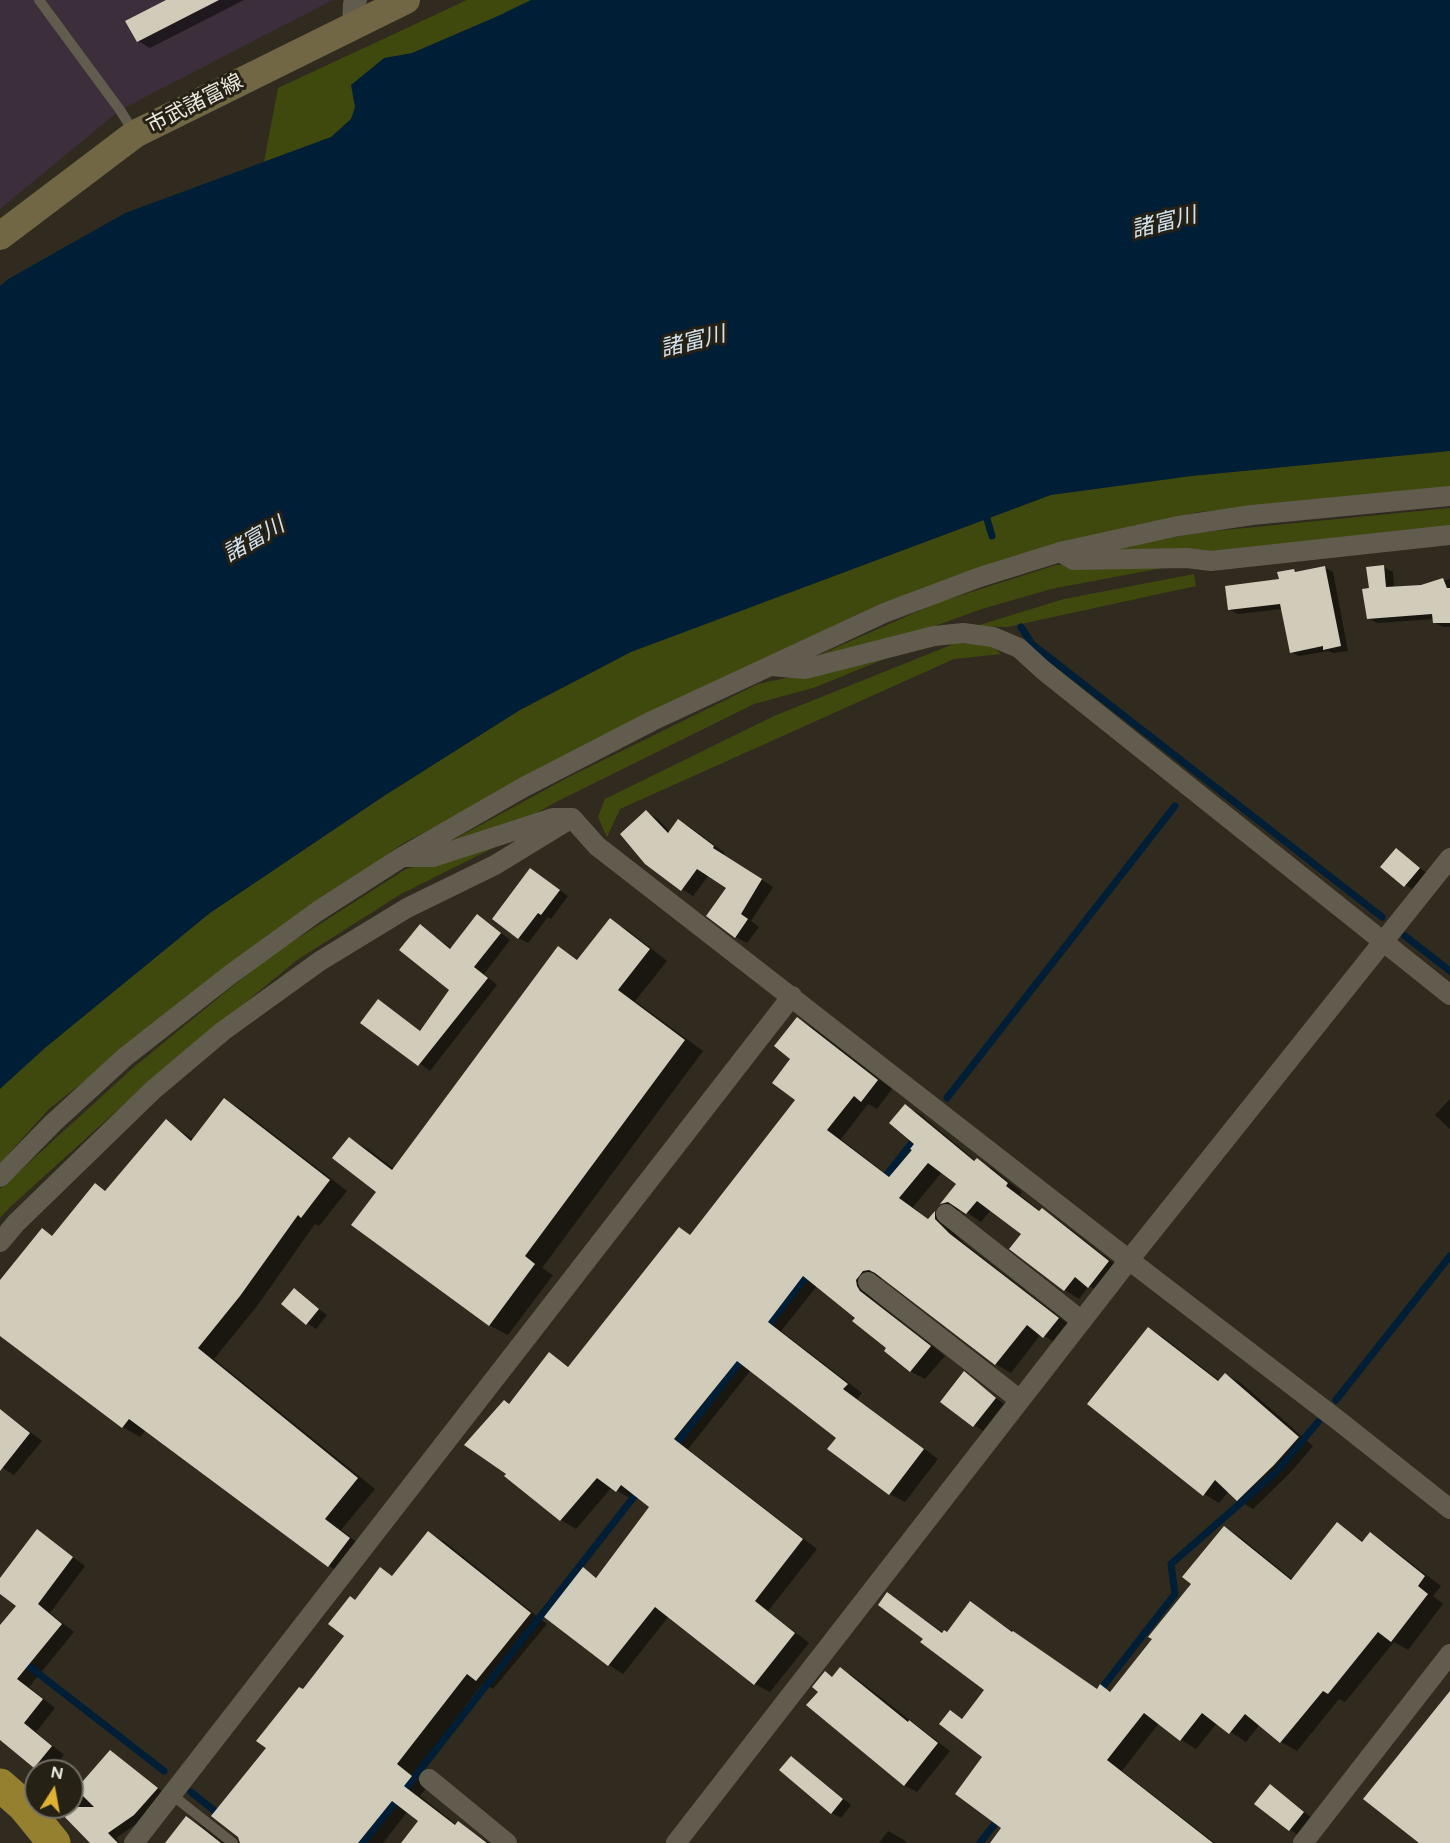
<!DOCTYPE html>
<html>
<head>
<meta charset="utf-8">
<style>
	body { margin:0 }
	#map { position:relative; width:1450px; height:1843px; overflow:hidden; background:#302b1e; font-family:Figtree,sans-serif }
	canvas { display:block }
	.north { position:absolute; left:24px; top:1759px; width:60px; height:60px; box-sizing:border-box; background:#262115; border:2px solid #747066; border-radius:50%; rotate:11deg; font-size:16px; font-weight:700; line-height:24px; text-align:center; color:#eae7df }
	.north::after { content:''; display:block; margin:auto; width:21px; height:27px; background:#deb133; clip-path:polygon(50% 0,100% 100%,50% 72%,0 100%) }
</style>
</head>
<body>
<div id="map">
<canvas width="1450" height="1843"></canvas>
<div class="north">N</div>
</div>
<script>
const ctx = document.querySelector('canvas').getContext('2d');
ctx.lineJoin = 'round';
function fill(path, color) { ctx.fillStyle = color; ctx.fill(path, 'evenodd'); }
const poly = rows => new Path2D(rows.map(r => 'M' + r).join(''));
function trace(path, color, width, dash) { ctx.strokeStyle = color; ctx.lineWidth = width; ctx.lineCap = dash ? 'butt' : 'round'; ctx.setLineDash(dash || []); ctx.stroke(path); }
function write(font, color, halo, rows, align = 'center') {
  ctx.font = font + ' Figtree,"Noto Sans JP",sans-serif'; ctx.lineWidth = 6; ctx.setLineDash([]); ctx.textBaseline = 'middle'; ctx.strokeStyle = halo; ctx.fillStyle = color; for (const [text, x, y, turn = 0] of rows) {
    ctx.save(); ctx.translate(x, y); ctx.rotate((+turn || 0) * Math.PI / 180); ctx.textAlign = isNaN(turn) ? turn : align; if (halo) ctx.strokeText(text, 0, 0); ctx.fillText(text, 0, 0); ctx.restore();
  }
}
const industrial = poly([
	[0,0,333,0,120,110,0,209]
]);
const green = poly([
	[467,0,577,0,375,128,0,286,8,279,125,213,264,162,278,88],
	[1450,422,1450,488,1198,512,1053,544,877,605,636,720,402,844,225,970,49,1109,0,1163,0,1037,408,729,1006,486],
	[1450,508,1450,530,1202,553,1084,555,1194,533],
	[1056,565,1178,565,1051,589,982,609,915,633,810,659,937,603],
	[1194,574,1196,586,1007,627,976,626,1064,599],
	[956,643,991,645,1001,654,954,659,620,809,607,837,598,817,605,799,774,716],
	[897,654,813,688,754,704,554,803,511,828,429,853,567,778,758,684],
	[497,846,401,894,297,960,145,1085,9,1208,0,1218,0,1189,134,1067,267,958,406,869]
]);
const water = poly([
	[531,0,1450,0,1450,451,1192,476,1051,495,631,652,520,710,384,796,210,913,45,1048,0,1089,0,286,8,279,125,213,331,137,351,119,355,107,351,85,384,58,412,53,498,16]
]);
const shadow = poly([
	[170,0,244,0,150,48,138,41],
	[1384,567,1393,572,1394,588,1422,586,1450,579,1450,627,1443,627,1434,622,1434,619,1377,623,1368,618,1370,589],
	[1325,568,1333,572,1348,651,1333,653,1328,651,1299,656,1291,652,1282,609,1238,614,1230,610,1294,571,1298,573],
	[647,812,658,819,670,832,679,821,690,827,725,853,723,855,773,887,751,921,759,927,747,943,735,937,729,887,709,875,693,896,682,889],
	[1396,850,1428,874,1414,890,1405,885],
	[539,875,568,896,551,919,548,917,528,943,519,938],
	[610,920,629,931,667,961,635,1001,703,1051,542,1268,553,1275,508,1335,489,1325,378,1191,349,1139,368,1149,394,1169,559,948,579,960],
	[487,922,510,940,484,974,497,985,430,1071,362,1022,388,1007,421,1032,451,990,421,926,452,949],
	[797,1019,812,1027,892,1089,877,1109,868,1104,841,1139,891,1178,914,1150,916,1143,905,1106,920,1114,976,1161,992,1168,1022,1192,1020,1195,1041,1211,1042,1210,1057,1219,1123,1270,1104,1295,1089,1286,1079,1299,1065,1290,1023,1234,991,1210,981,1222,963,1210,956,1211,943,1203,958,1184,942,1172,913,1207,929,1220,935,1213,949,1221,950,1229,965,1244,1072,1327,1059,1345,1041,1334,1011,1373,996,1364,885,1278,878,1279,871,1296,875,1301,945,1356,925,1379,910,1371,857,1318,817,1286,781,1331,862,1393,857,1399,938,1459,905,1502,890,1494,829,1449,838,1437,751,1370,688,1449,817,1549,768,1611,809,1643,770,1692,755,1684,669,1616,623,1674,609,1665,546,1617,583,1569,598,1578,651,1507,635,1494,631,1499,612,1487,576,1529,561,1520,507,1476,510,1405,549,1354,570,1368,679,1229,691,1236,797,1099,792,1058],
	[1450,1099,1450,1129,1435,1115],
	[225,1100,242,1110,347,1191,319,1226,315,1224,257,1306,214,1359,375,1489,341,1530,366,1549,346,1576,329,1566,146,1430,140,1437,123,1427,0,1334,0,1281,42,1230,53,1237,95,1185,107,1192,166,1121,194,1140],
	[294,1290,327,1315,316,1329,307,1323],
	[1148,1328,1163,1337,1220,1381,1225,1374,1241,1383,1313,1446,1290,1473,1253,1509,1238,1500,1229,1491,1219,1503,1204,1494],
	[964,1373,1004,1404,983,1431,942,1402],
	[0,1409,42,1441,14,1475,0,1466],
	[1337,1524,1364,1542,1370,1534,1386,1544,1441,1586,1433,1596,1443,1604,1408,1650,1394,1642,1345,1702,1339,1699,1297,1751,1281,1742,1260,1724,1246,1742,1217,1723,1196,1749,1180,1739,1159,1723,1122,1771,1215,1843,990,1843,1003,1827,984,1757,950,1711,963,1719,986,1690,925,1638,887,1594,944,1633,948,1634,971,1603,1098,1690,1101,1686,1111,1692,1154,1639,1193,1584,1224,1528,1240,1537,1293,1580],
	[37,1531,85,1566,50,1613,74,1632,29,1687,55,1708,36,1732,64,1755,51,1771,43,1771,35,1766,0,1738,0,1628,18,1605,0,1592,0,1580],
	[428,1533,445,1542,547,1624,493,1689,483,1683,413,1775,427,1787,420,1796,457,1825,458,1823,489,1843,403,1843,420,1821,408,1811,383,1843,242,1843,268,1748,303,1691,346,1636,356,1601,381,1569,393,1576],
	[840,1669,853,1676,950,1751,917,1792,904,1785,820,1691,825,1673,834,1678],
	[118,1757,166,1794,143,1819,116,1838,120,1843,92,1843,57,1807,72,1807,72,1793,91,1776],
	[791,1758,800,1763,851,1805,841,1818,832,1813,781,1770],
	[1270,1786,1312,1818,1299,1835,1290,1830],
	[186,1818,203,1827,223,1843,166,1843],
	[888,1831,904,1840,907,1843,879,1843]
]);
const stream = poly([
	[985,512,992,536],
	[1021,627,1032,644,1382,917],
	[1405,936,1450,971],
	[947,1098,1175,806],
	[882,1181,918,1135],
	[765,1329,810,1272],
	[1336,1400,1450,1256],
	[673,1448,744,1357],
	[21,1660,164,1771],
	[1098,1693,1175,1594,1171,1564,1276,1472,1318,1422],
	[191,1792,221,1816],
	[363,1843,640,1489],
	[980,1843,1000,1817]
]);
const building = poly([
	[166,0,219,0,137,42,125,21],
	[1384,565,1386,587,1421,585,1443,578,1447,588,1450,588,1450,623,1433,623,1432,614,1367,619,1362,589,1369,588,1366,567],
	[1325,566,1341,646,1323,650,1323,646,1290,653,1280,604,1228,610,1225,586,1279,579,1277,572,1294,569,1295,572],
	[646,810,668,833,678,819,714,846,713,848,762,879,741,914,748,919,735,938,706,916,726,888,697,869,681,891,645,864,620,834],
	[1396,848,1420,868,1404,887,1380,867],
	[530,868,560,890,541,915,538,913,518,939,492,919],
	[477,914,501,933,474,967,488,978,418,1066,360,1023,378,999,420,1031,449,990,399,950,420,924,450,949],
	[610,918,650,949,618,990,685,1040,525,1256,535,1264,489,1326,351,1225,376,1192,332,1158,349,1137,392,1170,558,946,577,960],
	[797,1017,878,1080,861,1102,854,1096,827,1130,889,1177,912,1150,910,1149,914,1144,889,1123,905,1104,974,1161,977,1158,1008,1183,1006,1186,1039,1211,1042,1208,1109,1261,1088,1288,1075,1277,1064,1291,1009,1249,1021,1234,977,1201,966,1214,948,1202,940,1204,956,1184,928,1163,899,1198,928,1219,935,1211,935,1219,950,1234,1059,1318,1043,1338,1027,1325,995,1365,875,1273,869,1270,863,1271,856,1280,857,1286,860,1291,931,1346,910,1372,884,1351,886,1348,852,1321,855,1318,803,1276,768,1322,848,1384,843,1389,924,1449,889,1495,827,1449,836,1438,737,1361,674,1439,803,1539,755,1601,795,1633,754,1685,655,1607,608,1666,544,1617,583,1567,596,1578,649,1507,621,1485,616,1492,597,1478,560,1521,504,1476,506,1474,464,1445,504,1400,509,1404,549,1352,568,1367,679,1227,690,1235,795,1100,772,1083,790,1059,774,1046],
	[224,1098,330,1180,301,1218,298,1215,240,1296,198,1348,358,1478,325,1519,350,1538,328,1567,129,1419,122,1428,0,1336,0,1280,42,1228,52,1236,95,1183,105,1191,166,1119,191,1141],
	[294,1288,319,1309,306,1325,281,1304],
	[1148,1327,1218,1381,1225,1373,1299,1437,1274,1465,1237,1501,1215,1480,1203,1496,1087,1404],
	[964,1371,996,1398,973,1427,940,1402],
	[0,1409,30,1433,0,1471],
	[1337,1522,1362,1542,1370,1532,1425,1576,1418,1586,1428,1594,1391,1642,1378,1632,1328,1694,1323,1691,1280,1743,1245,1714,1229,1734,1202,1713,1180,1741,1144,1713,1107,1760,1213,1843,990,1843,1001,1828,955,1794,982,1757,939,1724,950,1710,962,1719,984,1690,920,1642,923,1639,878,1605,887,1592,942,1633,944,1630,947,1632,970,1601,1012,1632,1013,1631,1097,1689,1100,1684,1110,1692,1152,1639,1148,1637,1191,1584,1182,1577,1224,1526,1291,1580],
	[37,1529,73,1557,38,1604,62,1624,17,1679,43,1699,24,1723,52,1746,34,1768,0,1740,0,1625,16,1606,0,1594,0,1578],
	[428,1531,531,1613,476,1681,467,1674,397,1764,412,1776,404,1786,455,1825,458,1821,487,1843,401,1843,418,1821,392,1801,358,1843,240,1843,238,1837,211,1816,266,1748,256,1741,299,1687,303,1689,344,1636,328,1624,350,1596,355,1600,380,1567,392,1576],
	[840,1667,908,1722,909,1720,938,1743,904,1786,806,1705,818,1692,812,1687,825,1671,832,1677],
	[1450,1691,1450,1843,1419,1843,1363,1799],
	[110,1750,158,1788,134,1815,108,1833,118,1843,90,1843,55,1807,94,1807,76,1789],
	[791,1756,843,1799,831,1814,779,1770],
	[1270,1784,1304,1812,1289,1831,1254,1804],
	[186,1816,202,1828,221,1843,165,1843]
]);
const lane = poly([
	[39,0,120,110,135,134],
	[172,1795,233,1843]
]);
const street = poly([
	[352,26,353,4,357,0],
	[1060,552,1074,560,1187,558,1211,561,1450,535],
	[772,666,805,669,934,636,963,633,993,637,1019,648,1043,670,1450,995],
	[403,857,433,857,553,818,572,818,597,846,1129,1260,1339,1421,1450,1509],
	[0,1177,53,1123,125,1057,231,974,318,911,402,857,524,787,652,721,884,613,980,577,1060,552,1178,526,1252,515,1450,496],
	[946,1214,1082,1321],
	[0,1242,16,1223,153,1090,223,1031,320,961,407,908,495,865,567,821],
	[868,1282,1020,1400],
	[429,1779,507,1843],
	[134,1843,792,996],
	[676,1843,1129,1260,1450,858],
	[1303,1843,1450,1654]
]);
const secondary = poly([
	[0,236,135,134,406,0]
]);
const highway = poly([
	[0,1785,24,1806,54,1843]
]);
const streetNames = [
	["市武諸富線",195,104,-27]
];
const waterNames = [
	["諸富川",1164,223,-14],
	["諸富川",693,342,-14],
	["諸富川",254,540,-30]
];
fill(industrial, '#3c2e3b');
fill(green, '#40490d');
fill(water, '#001e35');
fill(shadow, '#0007');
trace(stream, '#001e35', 7);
fill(building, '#d1cbba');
trace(lane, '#615c4d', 10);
trace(street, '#615c4d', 20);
trace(secondary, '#716744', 28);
trace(highway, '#958030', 33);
write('21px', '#eae7df', '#262115', streetNames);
write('italic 22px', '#d3e3f1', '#262115', waterNames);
</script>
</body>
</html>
